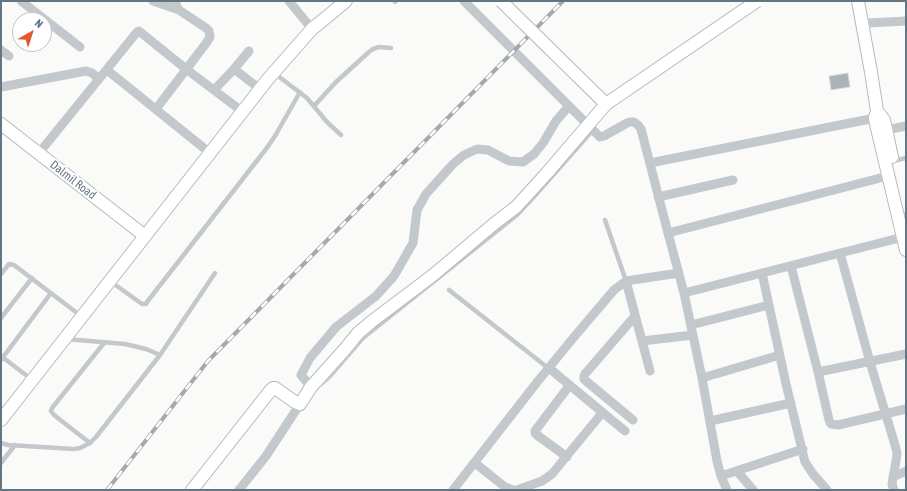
<!DOCTYPE html>
<html>
<head>
<meta charset="utf-8">
<style>
	body { margin:0 }
	#map { position:relative; width:907px; height:491px; overflow:hidden; background:#fafaf8; font-family:"Asap Condensed",sans-serif }
	canvas { display:block }
	.frame { position:absolute; inset:0; border:2px solid #657683; pointer-events:none }
	.north { position:absolute; left:12px; top:12px; width:40px; height:40px; box-sizing:border-box; background:#fff; border:1px solid #c1c8cd; border-radius:50%; rotate:39deg; font-size:11px; font-weight:700; line-height:16px; text-align:center; color:#657683 }
	.north::after { content:''; display:block; margin:auto; width:14px; height:18px; background:#e4572e; clip-path:polygon(50% 0,100% 100%,50% 72%,0 100%) }
</style>
</head>
<body>
<div id="map">
<canvas width="907" height="491"></canvas>
<div class="frame"></div>
<div class="north">N</div>
</div>
<script>
const ctx = document.querySelector('canvas').getContext('2d');
ctx.lineJoin = 'round';
function fill(path, color) { ctx.fillStyle = color; ctx.fill(path, 'evenodd'); }
const poly = rows => new Path2D(rows.map(r => 'M' + r).join(''));
function trace(path, color, width, dash) { ctx.strokeStyle = color; ctx.lineWidth = width; ctx.lineCap = dash ? 'butt' : 'round'; ctx.setLineDash(dash || []); ctx.stroke(path); }
function write(font, color, halo, rows, align = 'center') {
  ctx.font = font + ' "Asap Condensed",sans-serif'; ctx.lineWidth = 4; ctx.setLineDash([]); ctx.textBaseline = 'middle'; ctx.strokeStyle = halo; ctx.fillStyle = color; for (const [text, x, y, turn = 0] of rows) {
    ctx.save(); ctx.translate(x, y); ctx.rotate((+turn || 0) * Math.PI / 180); ctx.textAlign = isNaN(turn) ? turn : align; if (halo) ctx.strokeText(text, 0, 0); ctx.fillText(text, 0, 0); ctx.restore();
  }
}
const building = poly([
	[848,73,850,87,831,90,829,76,848,73]
]);
const lane = poly([
	[395,2,396,1],
	[274,73,307,98,327,122,341,135],
	[314,106,336,82,359,61,369,52,373,49,379,47,391,48],
	[893,161,906,158],
	[905,214,906,214],
	[605,220,626,281],
	[1,274,9,264,14,265,81,316],
	[110,281,142,304,146,304,147,302,266,149,275,136,300,92],
	[449,290,548,368],
	[1,318,32,278],
	[66,339,125,344,146,349,160,355],
	[1,356,31,379],
	[1,360,51,293],
	[321,384,330,376,363,338,517,215,532,199,593,130],
	[1,443,8,445,74,449,80,448,90,443,96,437,160,355,215,273],
	[90,443,54,415,51,411,52,408,104,343],
	[1,463,15,445]
]);
const street = poly([
	[21,1,80,47],
	[153,1,179,10],
	[289,1,312,29],
	[464,1,600,137,604,136,627,123,630,122,634,122,638,125,641,129,668,233,684,293,702,378,717,461,721,476,727,490],
	[868,23,906,21],
	[1,50,9,56],
	[234,69,260,89],
	[107,70,210,153],
	[1,87,86,71,92,73,99,79],
	[214,90,234,69,249,51],
	[156,109,207,42,210,37,209,31,206,28,179,10,176,5,176,1],
	[886,130,906,126],
	[39,153,137,32,139,31,186,69,243,112],
	[650,163,875,118],
	[658,197,733,180],
	[668,233,888,176],
	[840,253,870,362,895,445,897,453,896,461,892,484,894,490],
	[791,266,818,372,829,420,831,424,838,425,906,409],
	[762,273,786,384,805,462,813,474,827,490],
	[626,281,650,371],
	[684,293,903,237],
	[691,325,769,305],
	[642,341,693,335],
	[549,368,625,431],
	[818,372,906,354],
	[702,378,780,355],
	[311,387,301,375,310,358,336,327,376,296,394,276,413,243,417,210,426,194,453,164,464,155,477,149,488,150,509,161,523,162,534,154,543,143,556,121,569,106],
	[633,420,586,381,584,379,584,377,585,374,635,316],
	[710,421,791,403],
	[567,457,537,435,535,433,535,431,569,386],
	[475,463,505,487,513,490],
	[737,471,753,490],
	[721,476,803,449],
	[893,477,906,471],
	[239,490,266,456,300,404],
	[453,490,538,381,574,337,614,290,626,281,679,273],
	[517,490,542,481,552,474,602,413]
]);
const secondary = poly([
	[858,1,871,72,877,111,875,118,876,124,906,250],
	[877,111,884,120,892,157],
	[1,124,145,236],
	[1,420,268,79,312,29,346,1],
	[192,490,270,391,273,388,275,388,295,402,300,404,311,387,345,349,358,333,371,322]
]);
const rail = poly([
	[107,490,208,361,563,1]
]);
const secondaryBridge = poly([
	[501,1,606,104,757,1],
	[371,322,432,276,495,223,516,207,547,173,606,104]
]);
const streetNames = [
	["Dalmil Road",73,180,38]
];
fill(building, '#aab3b9');
trace(building, '#dcdcda', 1);
trace(secondary, '#b3babf', 14);
trace(lane, '#c3c8cc', 4.5);
trace(street, '#c3c8cc', 9);
trace(secondary, '#fff', 12);
trace(rail, '#a2aab0', 4);
trace(rail, '#fff', 2.5, [8]);
trace(secondaryBridge, '#b3babf', 14, []);
trace(secondaryBridge, '#fff', 12);
write('12px', '#657683', '#fff', streetNames);
</script>
</body>
</html>
